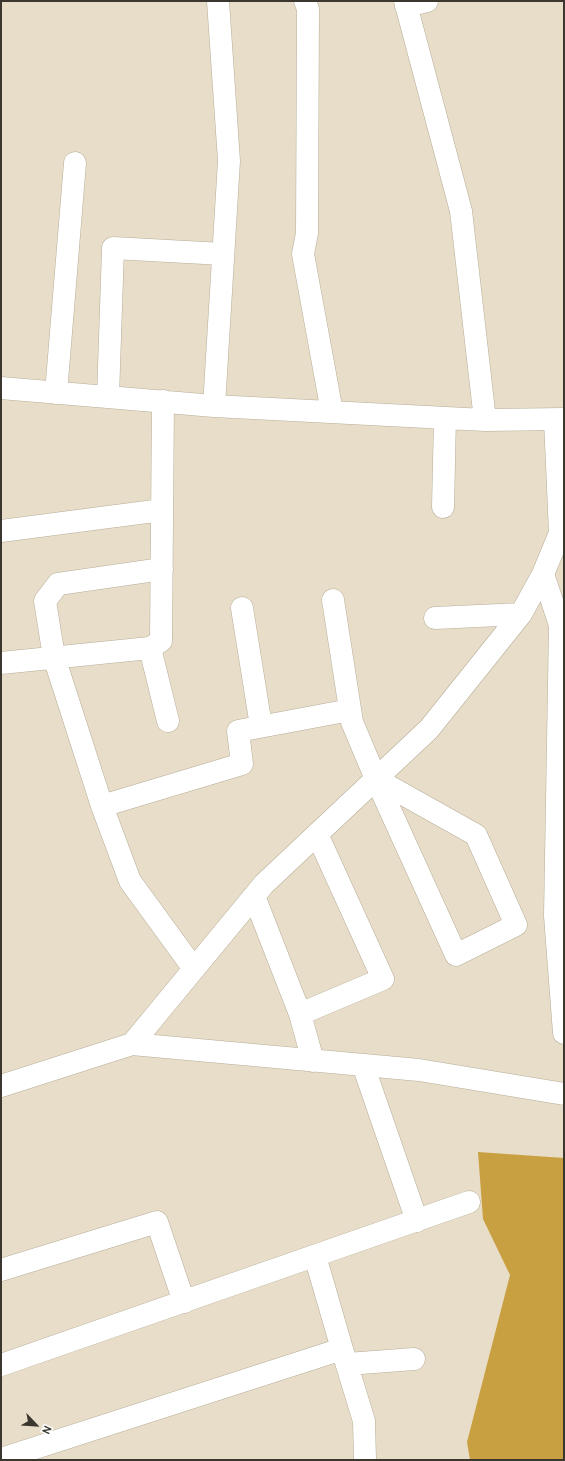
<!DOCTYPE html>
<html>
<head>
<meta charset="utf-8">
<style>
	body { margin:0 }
	#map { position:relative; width:565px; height:1461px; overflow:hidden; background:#e8ddc8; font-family:Cabin,sans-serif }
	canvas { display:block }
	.frame { position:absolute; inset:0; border:2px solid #3b372f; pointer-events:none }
	.north { position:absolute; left:16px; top:1405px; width:40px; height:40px; -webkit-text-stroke:3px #fff; paint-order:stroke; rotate:115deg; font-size:11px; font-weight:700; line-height:16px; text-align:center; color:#3b372f }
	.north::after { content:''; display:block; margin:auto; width:14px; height:18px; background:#3b372f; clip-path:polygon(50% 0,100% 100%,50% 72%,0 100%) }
</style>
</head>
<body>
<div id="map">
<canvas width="565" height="1461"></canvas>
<div class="frame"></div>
<div class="north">N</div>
</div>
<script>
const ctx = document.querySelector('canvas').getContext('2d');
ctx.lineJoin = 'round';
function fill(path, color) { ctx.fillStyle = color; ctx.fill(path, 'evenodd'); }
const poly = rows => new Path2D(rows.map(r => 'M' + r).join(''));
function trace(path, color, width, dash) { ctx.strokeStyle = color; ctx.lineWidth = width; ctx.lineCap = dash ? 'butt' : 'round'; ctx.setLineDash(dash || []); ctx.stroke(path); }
const forest = poly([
	[478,1152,564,1158,564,1460,470,1460,467,1442,510,1275,483,1219]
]);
const minor = poly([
	[305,1,308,9,307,233,303,254,332,412],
	[405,1,461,211,485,420],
	[406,6,427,1],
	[1,388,214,406,485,420,564,419],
	[56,393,75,163],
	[108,397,113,248,223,254],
	[163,401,161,641,150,648,168,721],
	[214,406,229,161,218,1],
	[443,507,445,418],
	[1,531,162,510],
	[543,574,560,625,555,916,564,1033],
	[333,600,352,722,376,779,456,955,516,925,476,835,376,779],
	[242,608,261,726],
	[435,618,521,614],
	[1,663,150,648],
	[102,806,54,657,45,601,58,584,162,569],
	[254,896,300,1014,383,979,317,834],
	[194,969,130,881,102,806,242,764,238,731,350,710],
	[300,1014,313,1061],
	[132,1044,264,884,429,729,521,614,543,574,560,533,555,420],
	[363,1065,417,1221],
	[1,1086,132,1044,419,1070,564,1094],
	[315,1256,342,1349],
	[1,1270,157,1222,184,1302],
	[347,1364,414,1359],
	[1,1365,469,1202],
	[1,1459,342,1349,364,1421,365,1460]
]);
fill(forest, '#c9a041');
trace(minor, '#b6ad98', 23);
trace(minor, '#fff', 22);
</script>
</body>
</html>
